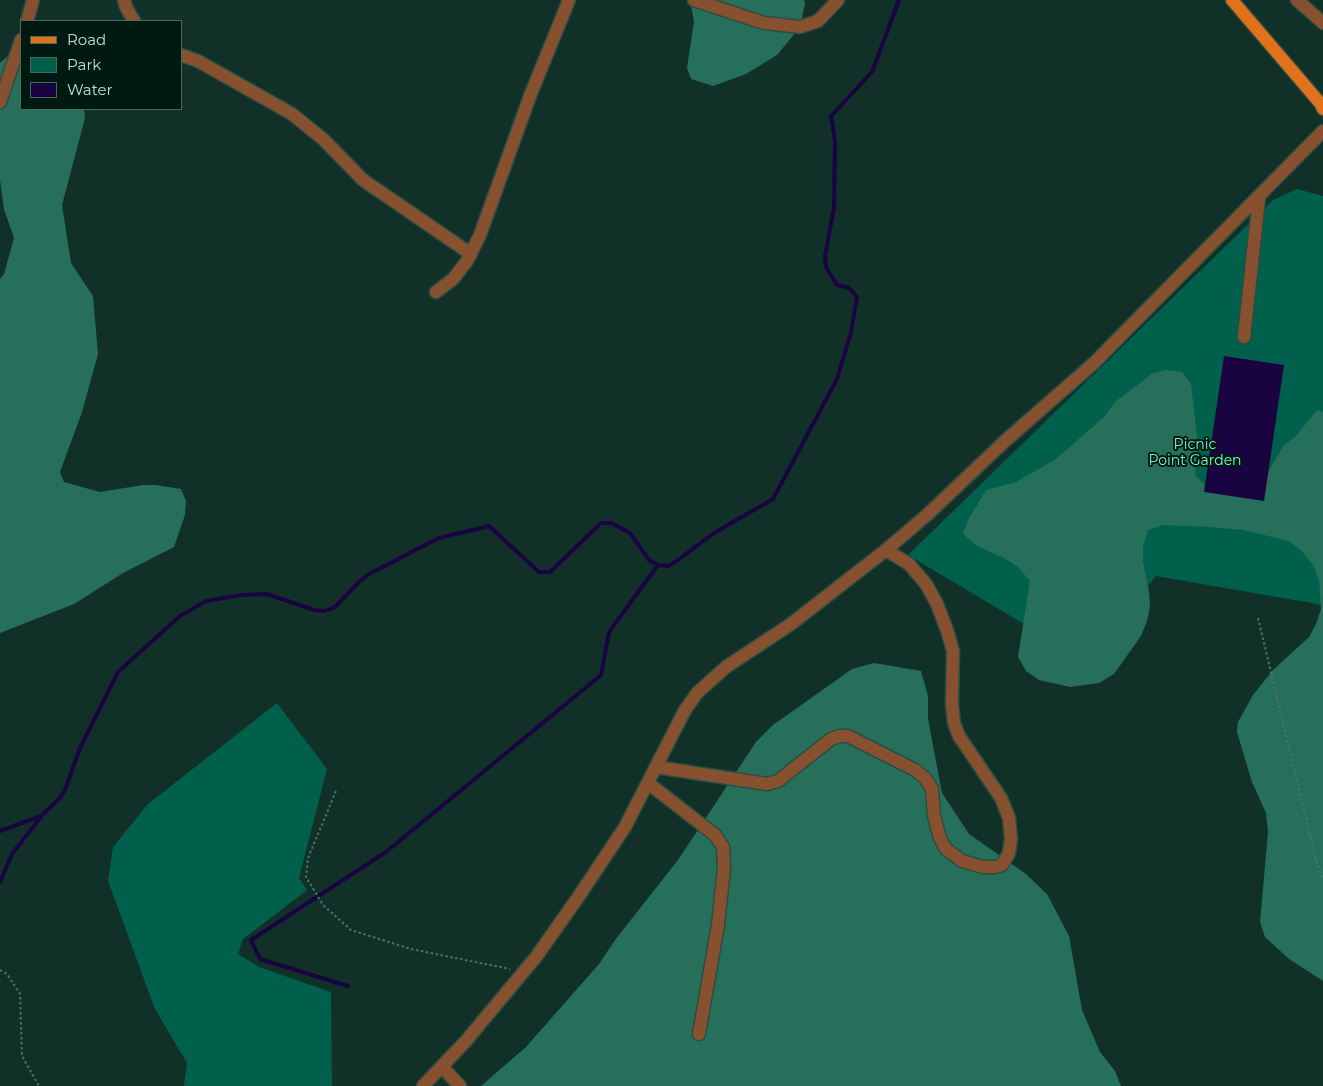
<!DOCTYPE html>
<html>
<head>
<meta charset="utf-8">
<style>
	body { margin:0 }
	#map { position:relative; width:1323px; height:1086px; overflow:hidden; background:#113128; font-family:Montserrat,sans-serif }
	canvas { display:block }
	.legend { position:absolute; left:20px; top:20px; width:162px; height:90px; box-sizing:border-box; background:#001911; border:1px solid #48695e; margin:0; padding:6px 9px; list-style:none; font-size:15px; color:#b4e2d2 }
	.legend li { display:flex; align-items:center; gap:10px; height:25px }
	.legend b { width:25px; border:1px solid #48695e }
</style>
</head>
<body>
<div id="map">
<canvas width="1323" height="1086"></canvas>
<ul class="legend">
<li><b style="height:6px;background:#e1721b"></b>Road</li>
<li><b style="height:14px;background:#01604c"></b>Park</li>
<li><b style="height:14px;background:#1a0341"></b>Water</li>
</ul>
</div>
<script>
const ctx = document.querySelector('canvas').getContext('2d');
ctx.lineJoin = 'round';
function fill(path, color) { ctx.fillStyle = color; ctx.fill(path, 'evenodd'); }
const poly = rows => new Path2D(rows.map(r => 'M' + r).join(''));
function trace(path, color, width, dash) { ctx.strokeStyle = color; ctx.lineWidth = width; ctx.lineCap = dash ? 'butt' : 'round'; ctx.setLineDash(dash || []); ctx.stroke(path); }
function write(font, color, halo, rows, align = 'center') {
  ctx.font = font + ' Montserrat,sans-serif'; ctx.lineWidth = 4; ctx.setLineDash([]); ctx.textBaseline = 'middle'; ctx.strokeStyle = halo; ctx.fillStyle = color; for (const [text, x, y, turn = 0] of rows) {
    ctx.save(); ctx.translate(x, y); ctx.rotate((+turn || 0) * Math.PI / 180); ctx.textAlign = isNaN(turn) ? turn : align; if (halo) ctx.strokeText(text, 0, 0); ctx.fillText(text, 0, 0); ctx.restore();
  }
}
const green = poly([
	[1297,189,1323,196,1323,605,1156,576,1086,661,908,555,1273,200],
	[277,703,327,769,299,878,307,890,243,939,238,954,259,967,331,992,332,1086,184,1086,187,1063,155,1009,108,881,113,847,148,804]
]);
const forest = poly([
	[690,0,804,0,805,4,800,27,777,55,746,74,713,86,691,79,687,68,694,21],
	[21,44,21,109,84,109,85,118,62,205,71,263,93,296,98,354,82,412,60,472,64,482,100,492,143,485,156,485,181,489,186,501,185,515,174,547,123,573,74,604,0,633,0,279,4,274,14,238,4,209,0,180,0,63],
	[1167,370,1182,372,1191,384,1198,444,1195,475,1205,485,1261,484,1284,445,1296,436,1317,410,1323,412,1323,981,1289,959,1265,937,1260,922,1268,832,1266,813,1252,782,1237,732,1238,722,1253,695,1273,670,1309,637,1316,624,1321,609,1319,579,1313,565,1302,551,1289,541,1243,530,1211,527,1163,525,1148,530,1143,546,1143,562,1149,592,1150,606,1147,621,1141,636,1114,674,1099,683,1070,687,1039,680,1026,671,1018,657,1030,581,1019,568,1006,559,977,546,963,534,968,520,986,490,1016,482,1056,459,1104,417,1115,402,1153,373],
	[874,663,921,671,928,696,928,719,942,793,969,834,1026,874,1047,894,1069,936,1082,1010,1100,1052,1115,1071,1121,1086,481,1086,526,1047,599,964,615,940,678,860,756,742,773,725,852,669]
]);
const water = poly([
	[1224,356,1284,365,1264,501,1204,492]
]);
const stream = poly([
	[0,831,41,816,59,799,65,790,80,748,118,672,180,616,206,601,241,595,267,594,314,610,325,611,335,607,360,581,369,574,439,538,489,526,539,572,550,572,601,523,611,523,630,533,649,560,658,565,668,566,678,560,714,533,773,499,837,379,851,332,857,297,849,288,837,285,826,267,825,256,834,208,835,141,831,116,872,72,899,0],
	[0,882,12,854,41,817],
	[348,986,260,959,251,940,386,852,601,675,609,632,658,565]
]);
const path = poly([
	[1258,618,1317,864,1323,879],
	[336,791,308,858,306,877,323,905,351,930,411,949,510,969],
	[0,970,7,974,20,994,22,1056,39,1086]
]);
const minor = poly([
	[124,0,126,7,134,21],
	[694,0,764,23,800,27,818,21,838,0],
	[1297,0,1323,23],
	[27,21,33,0],
	[181,55,198,61,292,114,324,140,363,180,471,254],
	[0,102,21,40],
	[436,292,453,279,467,261,480,235,530,96,569,0],
	[1244,337,1259,198],
	[656,767,767,784,778,781,831,739,840,736,848,736,915,770,925,778,932,789,934,816,940,838,946,849,962,861,983,867,995,867,1002,865,1009,853,1011,839,1009,818,1001,798,959,736,954,723,952,704,953,651,947,630,937,604,926,584,909,564,886,550],
	[648,783,715,835,723,847,724,868,718,925,699,1034],
	[442,1067,460,1086],
	[423,1086,465,1042,536,957,579,896,625,827,685,710,697,693,726,667,791,624,886,550,928,514,1005,441,1094,363,1323,131]
]);
const major = poly([
	[1232,0,1320,103,1323,109]
]);
const parkNames = [
	["Picnic",1195,445],
	["Point Garden",1195,461]
];
fill(green, '#01604c');
fill(forest, '#26705b');
fill(water, '#1a0341');
trace(stream, '#1a0341', 4);
trace(minor, '#2b4d43', 15);
trace(major, '#2b4d43', 15);
trace(path, '#4d7267', 2, [2.5, 2.5]);
trace(minor, '#87512f', 12);
trace(major, '#e1721b', 12);
write('14px', '#74f9d2', '#001911', parkNames);
</script>
</body>
</html>
